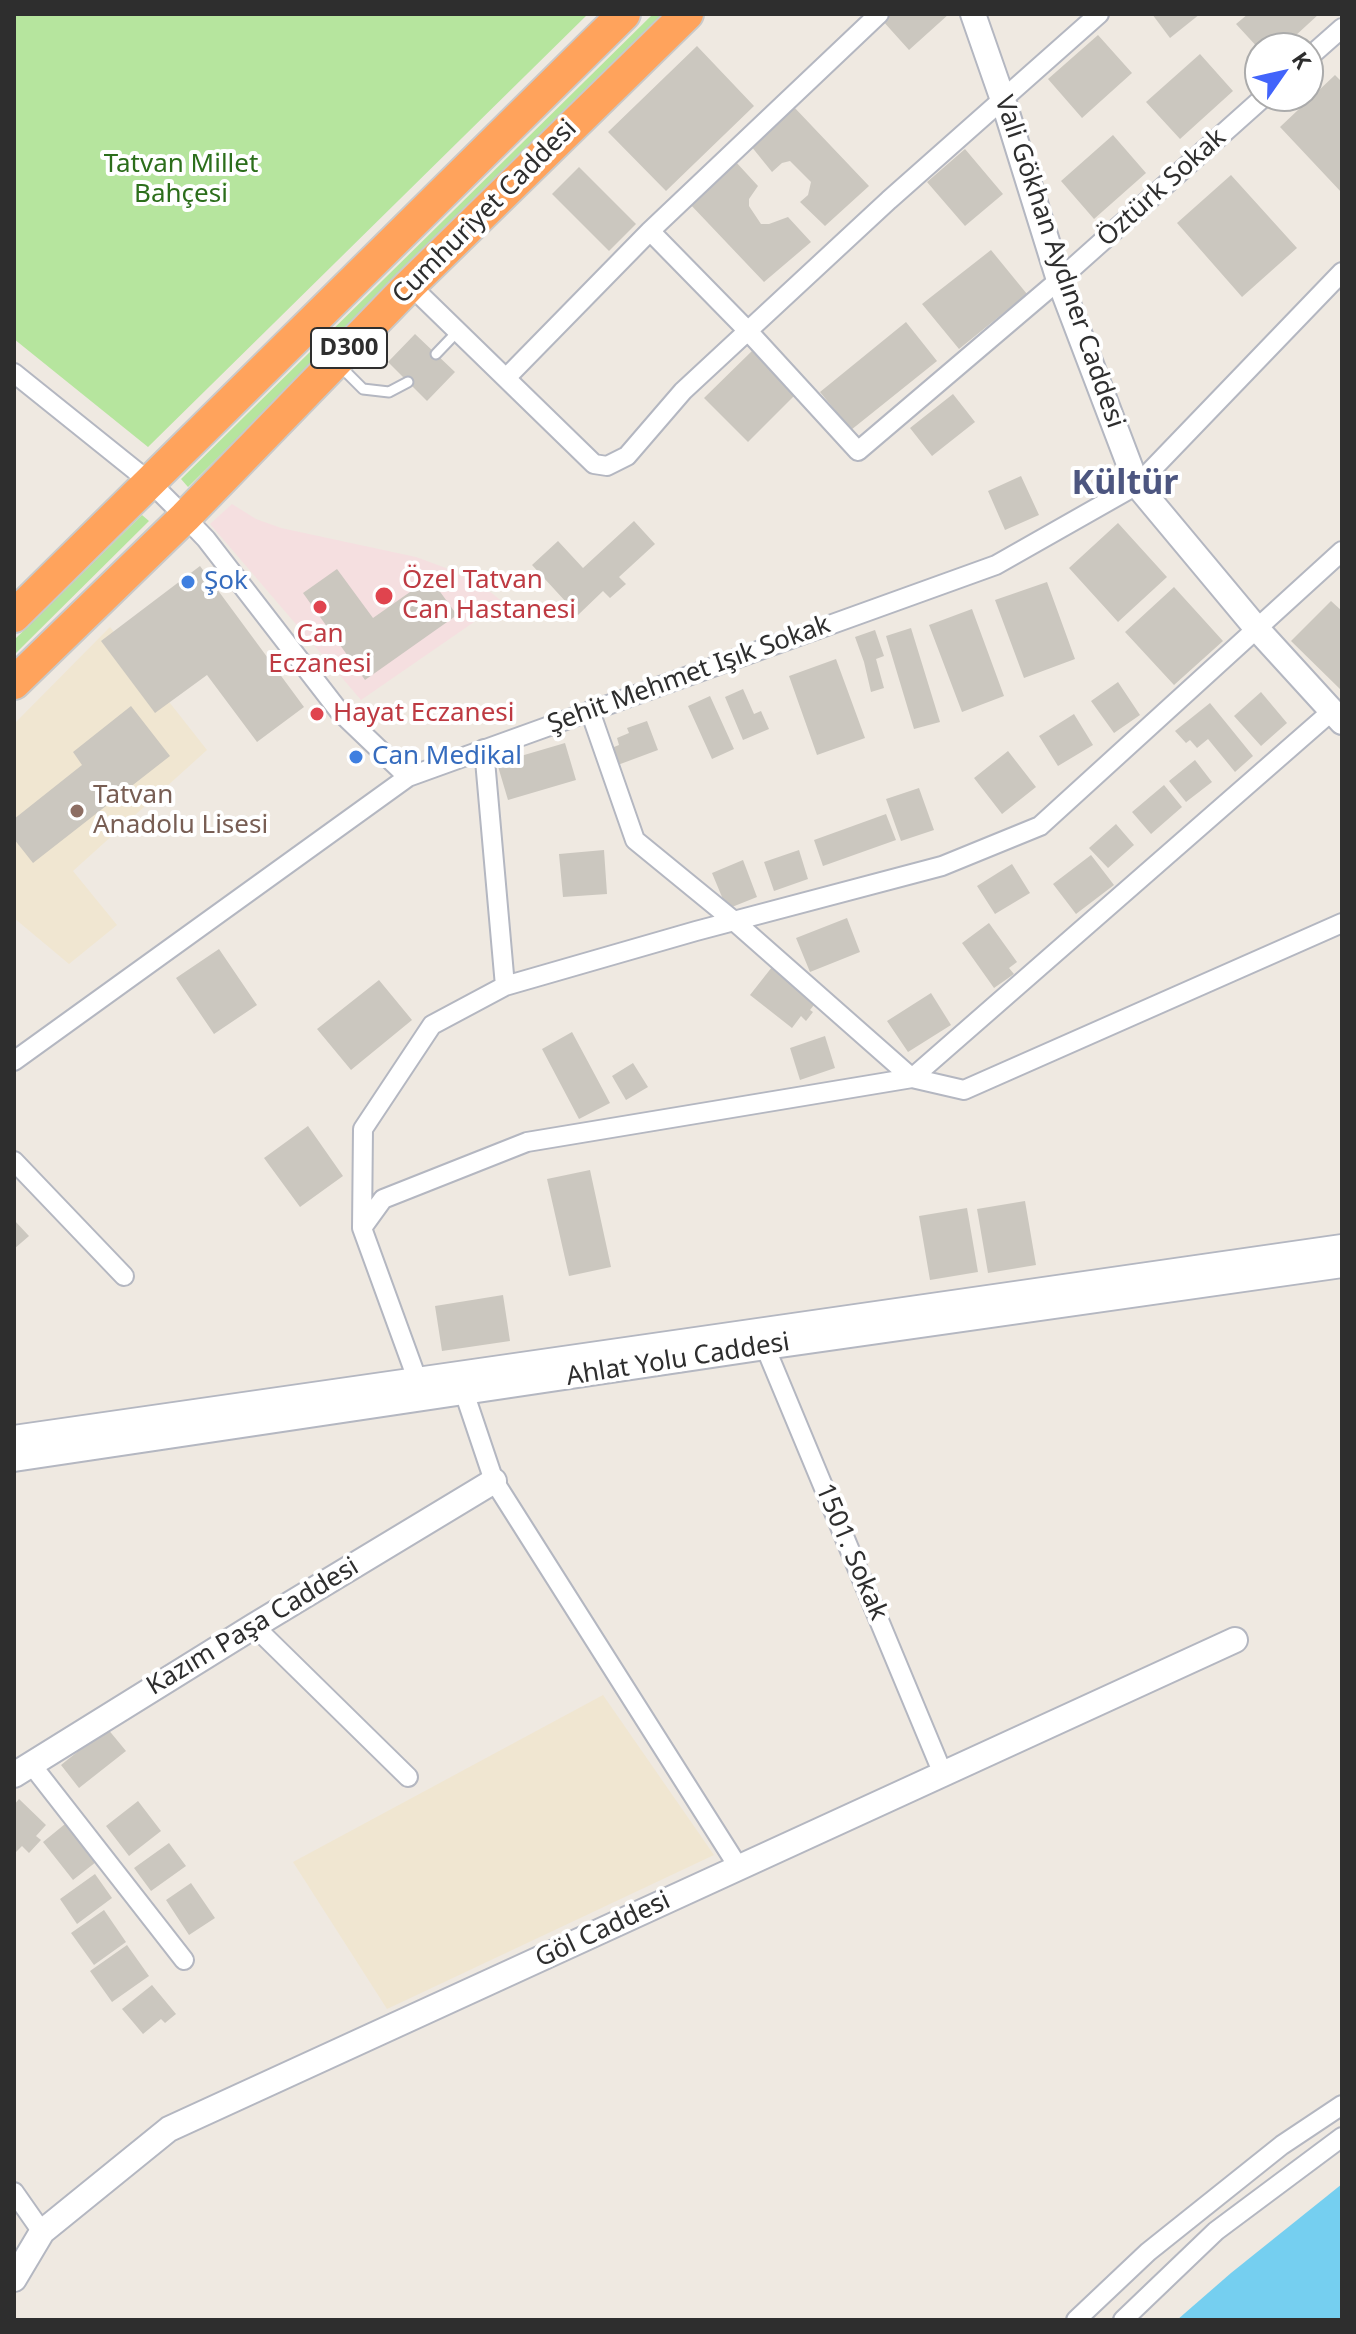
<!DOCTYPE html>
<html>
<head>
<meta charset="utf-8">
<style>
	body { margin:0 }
	#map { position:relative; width:1356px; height:2334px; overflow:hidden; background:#efe9e1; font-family:"Noto Sans",sans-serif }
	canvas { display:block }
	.frame { position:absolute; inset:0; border:16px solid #2e2e2e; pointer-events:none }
	.north { position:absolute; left:1244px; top:32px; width:80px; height:80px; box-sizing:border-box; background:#fff; border:2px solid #ababab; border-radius:50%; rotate:56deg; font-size:22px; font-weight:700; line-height:32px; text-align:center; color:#2e2e2e }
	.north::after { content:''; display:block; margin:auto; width:28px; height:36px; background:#4264fb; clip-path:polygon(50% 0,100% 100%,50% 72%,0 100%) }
</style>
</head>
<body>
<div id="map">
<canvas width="1356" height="2334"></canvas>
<div class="frame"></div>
<div class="north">K</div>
</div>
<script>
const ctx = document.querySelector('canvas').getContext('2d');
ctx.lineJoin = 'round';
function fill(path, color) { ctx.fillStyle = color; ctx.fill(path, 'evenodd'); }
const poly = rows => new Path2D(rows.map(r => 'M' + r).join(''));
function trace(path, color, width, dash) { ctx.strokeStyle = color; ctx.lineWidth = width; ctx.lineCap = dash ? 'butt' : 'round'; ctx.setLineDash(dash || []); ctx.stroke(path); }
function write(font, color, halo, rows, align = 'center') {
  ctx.font = font + ' "Noto Sans",sans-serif'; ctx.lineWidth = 8; ctx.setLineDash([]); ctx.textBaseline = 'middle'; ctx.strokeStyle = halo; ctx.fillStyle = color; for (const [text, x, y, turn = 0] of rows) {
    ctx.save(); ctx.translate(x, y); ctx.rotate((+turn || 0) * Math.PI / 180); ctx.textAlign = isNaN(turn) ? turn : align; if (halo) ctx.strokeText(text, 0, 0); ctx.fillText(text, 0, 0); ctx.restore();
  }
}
const education = poly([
	[110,627,207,750,73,871,117,925,69,964,14,918,14,724],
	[603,1695,714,1855,387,2009,293,1862]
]);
const medical = poly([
	[232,504,256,519,281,528,416,557,446,568,489,591,503,602,361,700,210,524]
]);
const green = poly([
	[14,14,588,14,148,447,14,339],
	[653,14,668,14,188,487,181,479],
	[142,515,149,521,14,655,14,640]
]);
const water = poly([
	[1342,2184,1342,2320,1177,2320,1231,2273]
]);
const building = poly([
	[888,14,949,14,909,50,882,20],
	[1152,14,1200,14,1170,38],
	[1248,14,1319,14,1282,48,1260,48,1260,50,1236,24],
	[1098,35,1132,73,1082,118,1048,79],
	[697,46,754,106,666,191,608,132],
	[1200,54,1233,91,1180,139,1146,102],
	[1335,75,1342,82,1342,193,1280,127],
	[793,106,869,186,825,226,800,202,808,195,811,182,790,161,782,163,772,172,751,146],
	[1113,135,1146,173,1094,219,1061,181],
	[965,149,1003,194,965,226,927,182],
	[735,161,758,186,749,199,749,206,761,224,769,224,788,217,811,242,764,282,689,203],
	[579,167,636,224,609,251,552,194],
	[1231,175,1297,248,1242,297,1177,223],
	[991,250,1027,294,959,349,922,304],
	[906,322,937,361,851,430,820,392],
	[415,334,455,372,427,401,388,362],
	[754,349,798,392,748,442,704,398],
	[953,394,975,422,932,456,910,428],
	[1021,476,1039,515,1005,530,988,491],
	[634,521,655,544,619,577,626,584,610,598,603,591,578,615,532,565,558,541,583,568],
	[1118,523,1167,577,1118,622,1069,568],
	[200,566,304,707,257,742,207,675,155,713,101,641],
	[337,569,373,618,430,578,457,615,365,680,303,593],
	[1047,582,1075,659,1024,678,995,600],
	[1174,587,1223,641,1174,685,1125,632],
	[1331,601,1342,611,1342,691,1291,641],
	[972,609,1004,696,962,712,929,625],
	[911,628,940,722,914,729,886,636],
	[875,630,884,656,876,659,884,688,871,692,864,662,855,637],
	[836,659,865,738,817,755,789,676],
	[1118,682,1140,715,1114,733,1091,701],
	[743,689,754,714,761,711,769,729,743,740,725,697],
	[1261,692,1287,723,1261,746,1234,716],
	[710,696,734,749,712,759,688,706],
	[1210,703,1253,756,1235,772,1208,739,1197,748,1190,740,1186,743,1175,731],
	[131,706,170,756,33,863,14,839,14,819,82,765,73,752],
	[1074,714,1093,745,1058,766,1039,736],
	[647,721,658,750,615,766,609,749,619,745,617,738,629,733,627,728],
	[565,743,576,780,508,800,497,763],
	[1008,751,1036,787,1002,814,974,778],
	[1195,760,1212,782,1186,802,1169,781],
	[1164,785,1182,807,1151,834,1132,812],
	[919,788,934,830,901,841,886,799],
	[886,814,896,840,823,866,814,840],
	[1116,824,1134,845,1108,868,1089,848],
	[604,850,607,894,563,897,559,854],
	[799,850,808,879,774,891,764,862],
	[1091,855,1114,885,1076,914,1053,884],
	[743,860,757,897,727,909,712,873],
	[1012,864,1030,893,995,914,977,886],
	[847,918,860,952,810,972,796,938],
	[989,923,1017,962,1009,968,1014,974,994,988,962,943],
	[219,949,257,1005,214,1034,176,978],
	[772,967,817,1001,810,1010,813,1012,806,1021,801,1016,792,1028,750,995],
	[379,980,412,1020,351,1070,317,1029],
	[931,993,951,1025,908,1052,887,1021],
	[572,1032,610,1103,579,1119,542,1049],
	[825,1036,835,1068,800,1080,790,1048],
	[633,1063,648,1087,626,1100,612,1076],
	[308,1126,343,1176,300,1207,264,1158],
	[590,1170,611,1267,569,1276,547,1179],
	[1025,1201,1036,1265,988,1273,977,1209],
	[967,1208,978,1272,930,1280,919,1216],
	[14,1220,29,1236,14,1249],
	[503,1295,510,1341,442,1351,435,1306],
	[107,1728,126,1751,79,1788,61,1765],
	[19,1799,46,1825,36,1836,41,1840,29,1853,22,1846,14,1854,14,1805],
	[138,1801,161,1831,129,1856,106,1826],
	[65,1824,96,1862,73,1880,43,1842],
	[169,1843,186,1866,151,1891,134,1868],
	[95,1874,112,1898,77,1924,60,1899],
	[191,1883,215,1918,189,1935,166,1900],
	[104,1910,126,1942,94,1965,71,1933],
	[127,1945,149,1976,112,2002,90,1971],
	[152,1985,176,2014,165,2023,161,2019,143,2034,122,2009]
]);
const lane = poly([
	[436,354,458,331],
	[338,364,363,389,389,392,408,382]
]);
const street = poly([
	[1308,58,1342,28],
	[650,231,748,331,858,451,1059,280,1265,96],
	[410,285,594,464,607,466,627,456,683,391,889,200,1099,14],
	[14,373,151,483,185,517,206,539,339,711,408,777],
	[506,378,650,231,879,14],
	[590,711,635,840,734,921,912,1078,1332,711],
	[484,749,505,986],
	[14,1061,408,777,996,565,1137,485,1342,272],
	[14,1161,124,1276],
	[362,1228,383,1199,527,1142,912,1078,964,1090,1342,923],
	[761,1337,943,1774],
	[461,1383,494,1481,739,1868],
	[420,1392,417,1379,362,1228,363,1129,432,1025,505,986,696,931,942,866,1040,826,1342,551],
	[254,1626,408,1777],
	[31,1764,184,1960],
	[14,2192,42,2232],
	[1076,2320,1148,2252,1282,2145,1342,2105],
	[1123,2320,1216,2231,1342,2137]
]);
const secondary = poly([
	[973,14,1003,100,1059,280,1137,485,1258,630,1342,722],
	[14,1438,1342,1247],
	[14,1459,766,1347,1342,1265],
	[14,1775,254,1626,494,1481],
	[14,2279,42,2232,169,2129,1235,1640]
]);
const highway = poly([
	[14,616,624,14],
	[14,683,185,517,410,285,687,14]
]);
const markers = [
	[188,582,8,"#3f7fe0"],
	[384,596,10,"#e0444e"],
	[320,607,8,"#e0444e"],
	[317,714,8,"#e0444e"],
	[356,757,8,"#3f7fe0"],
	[77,811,8,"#8d6e63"]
];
const shields = [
	[349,348,76]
];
const shieldNames = [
	["D300",349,348]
];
const parkNames = [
	["Tatvan Millet",181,165],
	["Bahçesi",181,195]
];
const streetNames = [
	["Öztürk Sokak",1162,188,-42],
	["Cumhuriyet Caddesi",485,212,-45],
	["Vali Gökhan Aydıner Caddesi",1059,262,71],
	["Şehit Mehmet Işık Sokak",689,675,-20],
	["Ahlat Yolu Caddesi",678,1360,-9],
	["1501. Sokak",851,1552,67],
	["Kazım Paşa Caddesi",253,1627,-31],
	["Göl Caddesi",603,1930,-25]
];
const healthNames = [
	["Özel Tatvan",402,581],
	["Can Hastanesi",402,611],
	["Can",320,635,"center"],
	["Eczanesi",320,665,"center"],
	["Hayat Eczanesi",333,714]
];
const shopNames = [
	["Şok",204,582],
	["Can Medikal",372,757]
];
const educationNames = [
	["Tatvan",93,796],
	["Anadolu Lisesi",93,826]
];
const districtNames = [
	["Kültür",1125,484]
];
fill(education, '#f0e6d1');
fill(medical, '#f5dfe0');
fill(green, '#b6e59e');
fill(water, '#75cff0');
fill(building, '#cbc7bf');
trace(lane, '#b4b7c1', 13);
trace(street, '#b4b7c1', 22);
trace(secondary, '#b4b7c1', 28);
trace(highway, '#c9c9c9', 36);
trace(lane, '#fff', 9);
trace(street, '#fff', 18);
trace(secondary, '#fff', 24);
trace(highway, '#ffa35c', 32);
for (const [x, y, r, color] of markers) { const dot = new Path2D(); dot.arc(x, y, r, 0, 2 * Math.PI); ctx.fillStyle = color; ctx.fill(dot); trace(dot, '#fff', 3); }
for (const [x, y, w] of shields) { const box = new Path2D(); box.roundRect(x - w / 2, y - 20, w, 40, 6); ctx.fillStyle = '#fff'; ctx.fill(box); trace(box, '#2e2e2e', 2); }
write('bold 24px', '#2e2e2e', null, shieldNames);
write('26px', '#2c6e1b', '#fff', parkNames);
write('26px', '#2e2e2e', '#fff', streetNames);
write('26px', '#be3a42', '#fff', healthNames, 'left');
write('26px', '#366cbe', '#fff', shopNames, 'left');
write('26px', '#785e54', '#fff', educationNames, 'left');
write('bold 34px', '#4d5680', '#fff', districtNames);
</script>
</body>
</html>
